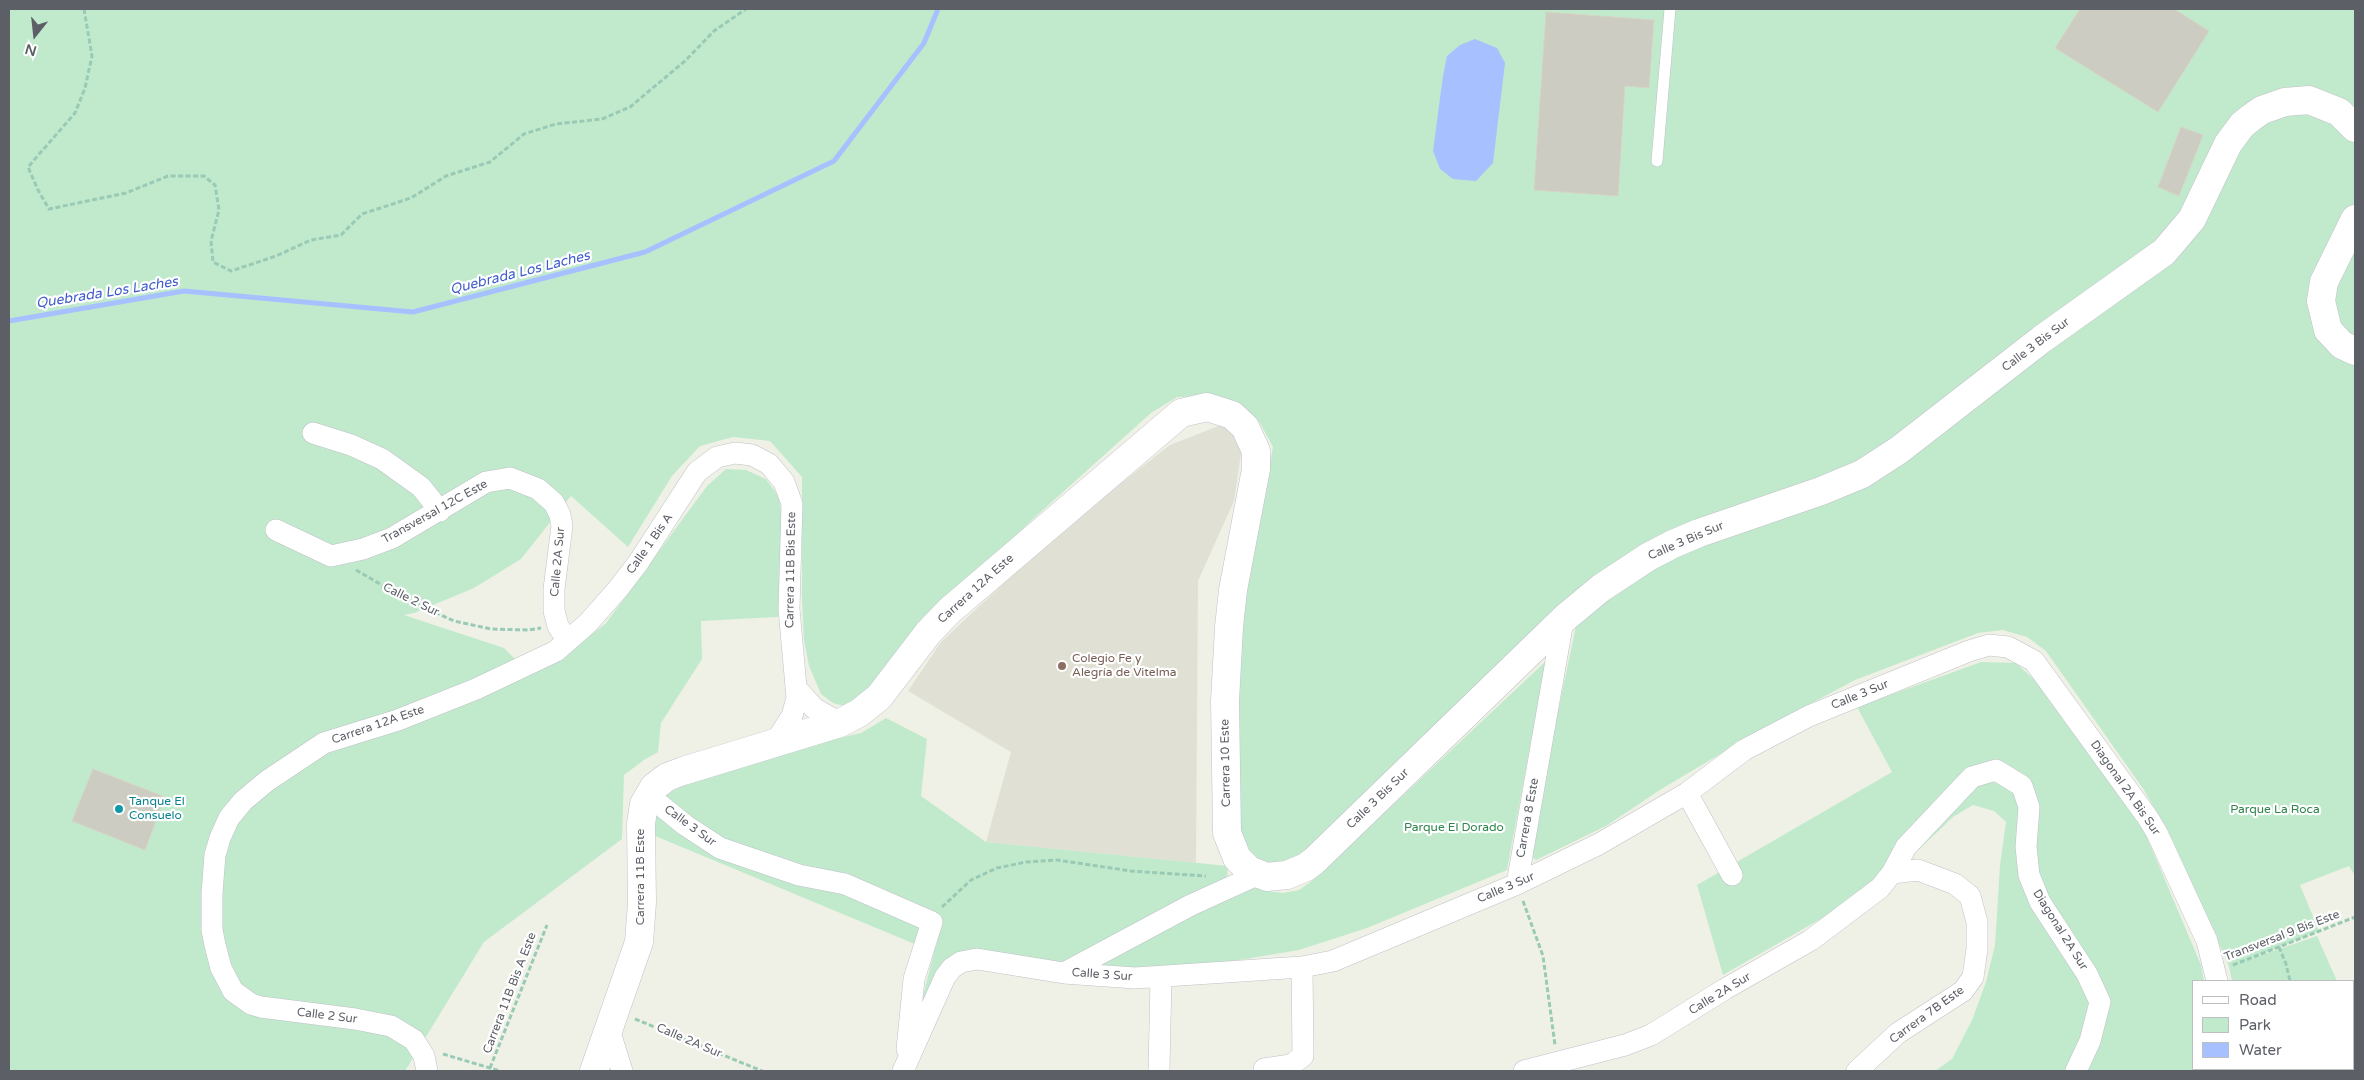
<!DOCTYPE html>
<html>
<head>
<meta charset="utf-8">
<style>
	body { margin:0 }
	#map { position:relative; width:2364px; height:1080px; overflow:hidden; background:#f0f1e6; font-family:"Varela Round",sans-serif }
	canvas { display:block }
	.frame { position:absolute; inset:0; border:10px solid #5d5f67; pointer-events:none }
	.legend { position:absolute; left:2192px; top:980px; width:162px; height:90px; box-sizing:border-box; background:#fff; border:1px solid #bebfc2; margin:0; padding:6px 9px; list-style:none; font-size:15px; color:#5d5f67 }
	.legend li { display:flex; align-items:center; gap:10px; height:25px }
	.legend b { width:25px; border:1px solid #bebfc2 }
	.north { position:absolute; left:10px; top:10px; width:50px; height:50px; -webkit-text-stroke:4px #fff; paint-order:stroke; rotate:196deg; font-size:14px; font-weight:700; line-height:20px; text-align:center; color:#5d5f67 }
	.north::after { content:''; display:block; margin:auto; width:18px; height:22px; background:#5d5f67; clip-path:polygon(50% 0,100% 100%,50% 72%,0 100%) }
</style>
</head>
<body>
<div id="map">
<canvas width="2364" height="1080"></canvas>
<div class="frame"></div>
<ul class="legend">
<li><b style="height:6px;background:#fff"></b>Road</li>
<li><b style="height:14px;background:#c1eacd"></b>Park</li>
<li><b style="height:14px;background:#a7c0ff"></b>Water</li>
</ul>
<div class="north">N</div>
</div>
<script>
const ctx = document.querySelector('canvas').getContext('2d');
ctx.lineJoin = 'round';
function fill(path, color) { ctx.fillStyle = color; ctx.fill(path, 'evenodd'); }
const poly = rows => new Path2D(rows.map(r => 'M' + r).join(''));
function trace(path, color, width, dash) { ctx.strokeStyle = color; ctx.lineWidth = width; ctx.lineCap = dash ? 'butt' : 'round'; ctx.setLineDash(dash || []); ctx.stroke(path); }
function write(font, color, halo, rows, align = 'center') {
  ctx.font = font + ' "Varela Round",sans-serif'; ctx.lineWidth = 4.5; ctx.setLineDash([]); ctx.textBaseline = 'middle'; ctx.strokeStyle = halo; ctx.fillStyle = color; for (const [text, x, y, turn = 0] of rows) {
    ctx.save(); ctx.translate(x, y); ctx.rotate((+turn || 0) * Math.PI / 180); ctx.textAlign = isNaN(turn) ? turn : align; if (halo) ctx.strokeText(text, 0, 0); ctx.fillText(text, 0, 0); ctx.restore();
  }
}
const education = poly([
	[1221,425,1243,440,1234,501,1198,581,1196,863,986,842,1011,752,908,691,941,642,1062,529,1170,445]
]);
const green = poly([
	[9,9,2355,9,2355,876,2349,866,2300,885,2319,931,2247,960,2317,936,2337,981,2232,981,2229,966,2172,839,2144,790,2046,651,2027,637,2003,630,1978,633,1855,680,1754,734,1663,788,1606,826,1536,860,1528,853,1583,593,1292,864,1268,869,1241,845,1235,727,1239,634,1273,447,1260,423,1242,405,1208,396,1177,397,1151,413,1033,519,924,623,873,692,848,707,833,703,821,694,809,666,804,640,802,599,802,477,770,441,733,437,700,446,672,476,628,547,571,496,521,559,474,588,414,613,404,615,504,648,526,670,567,654,606,623,707,486,726,469,746,470,766,479,779,497,785,537,778,617,701,621,702,659,661,723,658,752,644,760,624,775,622,839,484,942,405,1071,9,1071],
	[1546,661,1507,870,1367,928,1299,950,1221,963,1169,968,1096,968,1249,885,1268,891,1283,893,1299,890,1313,880],
	[1981,662,2016,663,2051,695,2146,835,2201,965,2204,981,2193,981,2193,1069,2220,1069,2220,1071,1935,1071,1952,1059,1972,1020,1986,982,1995,945,2000,865,2006,822,1994,811,1973,805,1953,817,1912,856,1866,893,1723,975,1697,885,1892,772,1857,707],
	[886,718,927,739,921,796,986,842,1228,866,1227,880,1064,963,969,949,957,953,921,1004,934,952,648,833,664,796,689,782,821,742,861,733],
	[2242,1069,2326,1069,2325,1071,2242,1071]
]);
const water = poly([
	[1475,39,1497,48,1505,63,1493,163,1476,181,1453,179,1440,169,1433,151,1443,76,1447,56,1460,45]
]);
const stream = poly([
	[9,321,184,291,413,312,645,252,834,161,924,43,938,9]
]);
const building = poly([
	[2080,9,2174,9,2209,31,2158,112,2055,48,2080,9],
	[1546,12,1654,20,1649,88,1625,86,1618,196,1534,190,1546,12],
	[2181,127,2203,135,2179,196,2158,187,2181,127],
	[93,769,165,797,145,850,72,821,93,769]
]);
const path = poly([
	[84,9,92,56,85,88,75,113,28,167,38,190,49,209,126,193,168,176,204,176,215,185,219,210,211,241,213,262,231,271,276,256,311,240,341,235,362,214,411,198,446,176,490,162,524,134,556,124,602,119,630,107,685,61,714,31,746,9],
	[356,570,404,598,454,621,491,629,528,630,541,628],
	[1523,901,1543,956,1555,1045],
	[942,907,971,880,997,868,1026,862,1057,860,1131,871,1206,876],
	[2279,947,2286,964,2290,981],
	[2233,965,2355,917],
	[2353,1001,2355,1000],
	[635,1019,762,1071],
	[2353,1021,2355,1021],
	[443,1054,500,1071],
	[490,1068,547,925],
	[2279,1071,2280,1069]
]);
const lane = poly([
	[1657,161,1670,9]
]);
const street = poly([
	[313,433,351,445,382,459,421,487,440,511],
	[276,530,331,556,363,549,392,538,486,482,510,478,538,489,554,503,560,515,562,526,554,589,554,611,558,626,567,640],
	[797,689,814,708,840,723],
	[1687,793,1732,875],
	[648,795,685,825,720,848,799,875,845,884,932,922,914,979,907,1049],
	[1517,884,1563,621],
	[1064,973,1191,905,1257,875],
	[609,1029,622,1071],
	[1264,1069,1291,1065,1303,1056,1302,967],
	[2230,1069,2231,1071],
	[427,1071,424,1056,414,1040,391,1026,355,1019,261,1007,251,1004,233,991,221,968,215,945,212,930,212,893,215,855,220,838,229,818,243,801,267,781,324,743,398,720,476,689,556,651,588,623,618,589,638,563,697,472,717,457,735,453,752,455,769,464,784,482,792,504,789,609,797,698,792,716,776,741],
	[903,1071,945,977,952,968,961,962,977,959,1064,973,1135,978,1302,967,1333,961,1517,884,1599,844,1687,793,1744,750,1809,716,1969,651,1989,645,2008,647,2034,661,2148,818,2157,833,2207,941,2217,981],
	[1159,1071,1161,977],
	[1524,1071,1625,1045,1651,1035,1725,989,1811,940,1880,888,1892,873,1906,847,1972,777,1996,770,2022,786,2029,807,2026,847,2029,875,2040,902,2087,974,2100,1002,2090,1041,2076,1071],
	[1857,1071,1898,1033,1963,991,1973,977,1977,949,1977,922,1970,896,1955,884,1918,870,1892,873]
]);
const secondary = poly([
	[2355,219,2324,282,2321,301,2328,330,2342,345,2355,351],
	[594,1071,639,942,642,903,641,824,644,804,654,787,667,777,683,771,840,723,859,713,879,697,928,633,949,611,1181,413,1207,407,1232,415,1245,427,1256,451,1256,469,1233,590,1229,627,1225,701,1227,833,1237,858,1249,870,1267,877,1287,875,1306,867,1314,861,1566,617,1601,588,1648,557,1673,544,1699,533,1821,491,1862,474,1899,450,2042,339,2164,252,2192,219,2228,144,2242,125,2252,117,2262,110,2285,102,2309,100,2339,112,2355,128]
]);
const markers = [
	[1062,666,5,"#8d6e63"],
	[119,809,5,"#0f9aa8"]
];
const streetNames = [
	["Calle 3 Bis Sur",2036,345,-37],
	["Transversal 12C Este",435,512,-29],
	["Calle 3 Bis Sur",1686,541,-23],
	["Calle 1 Bis A",650,544,-55],
	["Calle 2A Sur",558,562,-85],
	["Carrera 11B Bis Este",791,570,-89],
	["Carrera 12A Este",976,589,-42],
	["Calle 2 Sur",411,600,26],
	["Calle 3 Sur",1860,695,-22],
	["Carrera 12A Este",378,725,-19],
	["Carrera 10 Este",1226,763,-91],
	["Diagonal 2A Bis Sur",2125,788,55],
	["Calle 3 Bis Sur",1378,799,-44],
	["Carrera 8 Este",1528,818,-80],
	["Calle 3 Sur",690,826,36],
	["Carrera 11B Este",641,877,-90],
	["Calle 3 Sur",1506,888,-23],
	["Diagonal 2A Sur",2060,930,58],
	["Transversal 9 Bis Este",2282,936,-21],
	["Calle 3 Sur",1102,975,4],
	["Carrera 11B Bis A Este",510,993,-69],
	["Calle 2A Sur",1720,994,-31],
	["Carrera 7B Este",1927,1015,-36],
	["Calle 2 Sur",327,1016,7],
	["Calle 2A Sur",689,1041,23]
];
const educationNames = [
	["Colegio Fe y",1072,659],
	["Alegría de Vitelma",1072,673]
];
const cultureNames = [
	["Tanque El",129,802],
	["Consuelo",129,816]
];
const parkNames = [
	["Parque La Roca",2275,810],
	["Parque El Dorado",1454,828]
];
const waterNames = [
	["Quebrada Los Laches",520,273,-14],
	["Quebrada Los Laches",107,293,-9]
];
fill(education, '#e0e1d4');
fill(green, '#c1eacd');
fill(water, '#a7c0ff');
trace(stream, '#a7c0ff', 5);
fill(building, '#ccccc2');
trace(building, '#d6d5c3', 1);
trace(lane, '#bfc0c7', 12);
trace(street, '#bfc0c7', 22);
trace(secondary, '#c0c1c9', 29);
trace(path, '#99cab5', 3, [5, 2.5]);
trace(lane, '#fff', 11);
trace(street, '#fff', 21);
trace(secondary, '#fff', 28);
for (const [x, y, r, color] of markers) { const dot = new Path2D(); dot.arc(x, y, r, 0, 2 * Math.PI); ctx.fillStyle = color; ctx.fill(dot); trace(dot, '#fff', 2); }
write('12px', '#5d5f67', '#fff', streetNames);
write('12px', '#785e54', '#fff', educationNames, 'left');
write('12px', '#0d838f', '#fff', cultureNames, 'left');
write('12px', '#2f844c', '#fff', parkNames);
write('italic 14px', '#405ccc', '#fff', waterNames);
</script>
</body>
</html>
